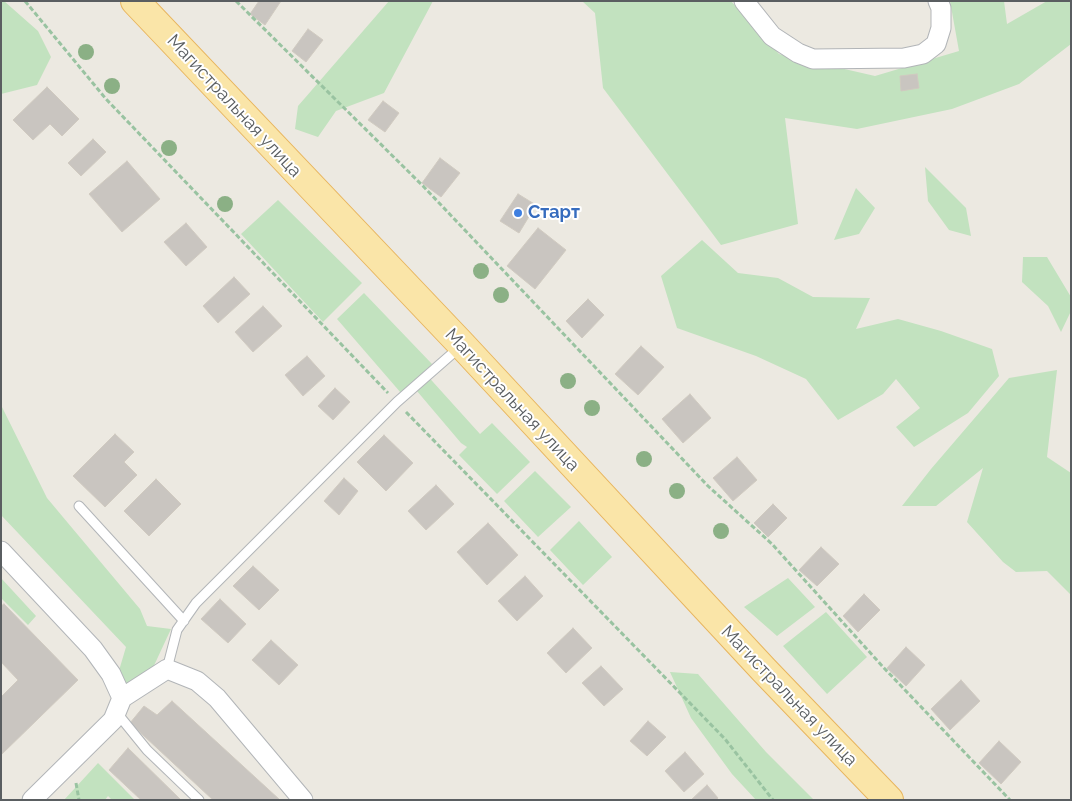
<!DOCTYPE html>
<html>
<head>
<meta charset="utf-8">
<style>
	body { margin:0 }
	#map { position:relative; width:1072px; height:801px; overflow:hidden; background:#ece9e1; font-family:Raleway,sans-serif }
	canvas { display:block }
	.frame { position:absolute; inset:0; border:2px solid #5a5e61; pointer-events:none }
</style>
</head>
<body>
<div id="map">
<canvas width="1072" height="801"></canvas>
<div class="frame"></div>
</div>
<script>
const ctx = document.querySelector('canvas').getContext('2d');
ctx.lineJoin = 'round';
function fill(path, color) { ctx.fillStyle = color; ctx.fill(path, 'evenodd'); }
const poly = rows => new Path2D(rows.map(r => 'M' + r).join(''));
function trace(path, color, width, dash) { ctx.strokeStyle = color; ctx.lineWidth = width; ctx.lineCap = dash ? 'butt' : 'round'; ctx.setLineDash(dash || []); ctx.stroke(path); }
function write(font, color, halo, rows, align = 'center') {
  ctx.font = font + ' Raleway,sans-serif'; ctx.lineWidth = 4; ctx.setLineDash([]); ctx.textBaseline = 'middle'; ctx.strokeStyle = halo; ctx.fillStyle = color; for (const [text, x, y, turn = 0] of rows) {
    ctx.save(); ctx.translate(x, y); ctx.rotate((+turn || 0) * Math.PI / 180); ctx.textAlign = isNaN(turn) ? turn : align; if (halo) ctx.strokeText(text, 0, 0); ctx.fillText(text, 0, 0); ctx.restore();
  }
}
const green = poly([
	[1,1,4,1,38,31,51,57,37,85,1,94],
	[389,1,433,1,384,93,336,111,318,137,295,129,298,106],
	[582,1,731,1,779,54,875,76,959,51,950,1,1004,1,1007,24,1047,1,1071,1,1071,44,1019,84,952,109,857,129,785,118,798,224,721,245,603,88,595,13],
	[925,167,966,208,971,236,949,230,928,201],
	[856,188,875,208,859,234,834,240],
	[278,200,362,283,323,322,241,234],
	[702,240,738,273,778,278,813,297,870,298,856,329,898,319,941,331,992,349,999,376,968,413,914,447,896,427,920,408,896,379,883,394,838,420,806,379,756,356,677,328,661,276],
	[1023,257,1047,257,1071,297,1071,311,1061,332,1048,306,1022,282],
	[364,293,432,364,424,372,480,434,492,423,530,462,497,494,459,455,467,447,461,443,411,384,401,393,337,319],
	[1057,370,1047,457,1071,473,1071,595,1047,571,1016,572,1003,562,967,522,983,468,936,506,902,506,931,469,1009,378],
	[1,405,47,498,140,609,147,626,171,629,144,687,115,684,126,647,1,515],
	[535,471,571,507,538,537,504,501],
	[579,521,612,557,583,585,550,550],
	[1,578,36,616,28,625,1,598],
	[788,578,815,607,777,636,744,607],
	[826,612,867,657,827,694,783,646],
	[670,672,698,674,766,752,814,800,756,800,732,774,691,718],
	[98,763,135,800,112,800,108,796,105,800,64,800]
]);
const building = poly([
	[259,1,281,1,265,25,250,14,259,1],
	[308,29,323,40,306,62,292,51,308,29],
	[917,74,919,88,901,91,900,76,917,74],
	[47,87,79,119,62,136,50,124,33,140,13,120,47,87],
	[383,101,399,113,385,132,368,120,383,101],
	[93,139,106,152,81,176,68,163,93,139],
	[440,158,460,173,441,197,422,183,440,158],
	[127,161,160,199,122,232,89,194,127,161],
	[518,194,536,205,519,233,500,221,518,194],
	[186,223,207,247,186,266,164,242,186,223],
	[538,228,566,250,535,289,507,266,538,228],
	[234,277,250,294,218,323,203,306,234,277],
	[588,299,604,315,582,338,566,321,588,299],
	[263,306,282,326,253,352,235,332,263,306],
	[641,346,664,367,638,395,615,374,641,346],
	[307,356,325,376,303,396,285,375,307,356],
	[335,388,350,402,333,420,318,406,335,388],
	[690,394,711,418,683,443,662,419,690,394],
	[115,434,134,452,124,462,137,475,105,507,73,476,115,434],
	[384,435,413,463,386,491,357,462,384,435],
	[737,457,757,480,733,501,713,478,737,457],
	[344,478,358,491,339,515,324,501,344,478],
	[156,479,181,504,149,536,124,511,156,479],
	[436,485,454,504,426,530,408,511,436,485],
	[773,504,787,518,768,537,754,523,773,504],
	[488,523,518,555,487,585,457,552,488,523],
	[821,547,839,564,817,586,799,570,821,547],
	[253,566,279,590,259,610,233,586,253,566],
	[525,576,543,596,517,621,498,601,525,576],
	[864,594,880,610,858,632,843,616,864,594],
	[220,599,246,624,228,643,201,619,220,599],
	[4,604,78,680,1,755,1,697,18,680,1,662,1,606,4,604],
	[573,628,592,648,566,673,547,653,573,628],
	[271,640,298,665,279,685,252,660,271,640],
	[906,647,925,665,906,686,887,668,906,647],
	[601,666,623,689,604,706,582,683,601,666],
	[961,680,980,701,950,730,931,709,961,680],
	[172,701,280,800,213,800,130,723,144,706,157,715,172,701],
	[648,721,666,737,647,756,630,741,648,721],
	[999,741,1021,762,1001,784,979,763,999,741],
	[128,748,181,800,141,800,109,770,128,748],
	[685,752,704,774,684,792,665,771,685,752],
	[707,785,718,798,716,800,691,800,707,785]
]);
const path = poly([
	[25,1,106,99,388,393],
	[236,1,423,186,708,486,772,544,884,668,1010,800],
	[406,412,725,739,773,800],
	[76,783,79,800]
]);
const lane = poly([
	[79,506,184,621],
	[167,669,177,630,196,603,397,402,461,346],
	[117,713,147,750,199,800]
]);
const street = poly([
	[744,1,772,36,798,53,813,59,904,58,923,54,936,44,941,28,941,8,938,1],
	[1,551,93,649,111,674,122,698,113,720,32,800],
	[122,698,167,669,197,681,217,698,303,800]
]);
const primary = poly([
	[135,1,462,345,764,670,889,800]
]);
const trees = [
	[86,52],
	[112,86],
	[169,148],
	[225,204],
	[481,271],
	[501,295],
	[568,381],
	[592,408],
	[644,459],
	[677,491],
	[721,531]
];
const markers = [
	[518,213,5,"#3f7fe0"]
];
const streetNames = [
	["Магистральная улица",234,106,47],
	["Магистральная улица",512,400,47],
	["Магистральная улица",789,696,46]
];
const shopNames = [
	["Старт",528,213]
];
fill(green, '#c2e2bf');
fill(building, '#c9c5c0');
trace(building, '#d0cac0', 1);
trace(lane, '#b2b5b8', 11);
trace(street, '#b2b5b8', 21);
trace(primary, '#e8b55e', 30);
trace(path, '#99c3a1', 3, [5, 2.5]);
trace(lane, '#fff', 9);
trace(street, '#fff', 19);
trace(primary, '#fae5a8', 28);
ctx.fillStyle = '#8bb085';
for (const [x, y] of trees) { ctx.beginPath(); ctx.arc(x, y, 8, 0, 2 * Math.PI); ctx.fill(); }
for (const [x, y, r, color] of markers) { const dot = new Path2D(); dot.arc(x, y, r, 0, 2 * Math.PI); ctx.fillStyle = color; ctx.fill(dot); trace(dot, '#fff', 2); }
write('18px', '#5a5e61', '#fff', streetNames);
write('bold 18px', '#366cbe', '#fff', shopNames, 'left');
</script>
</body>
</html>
